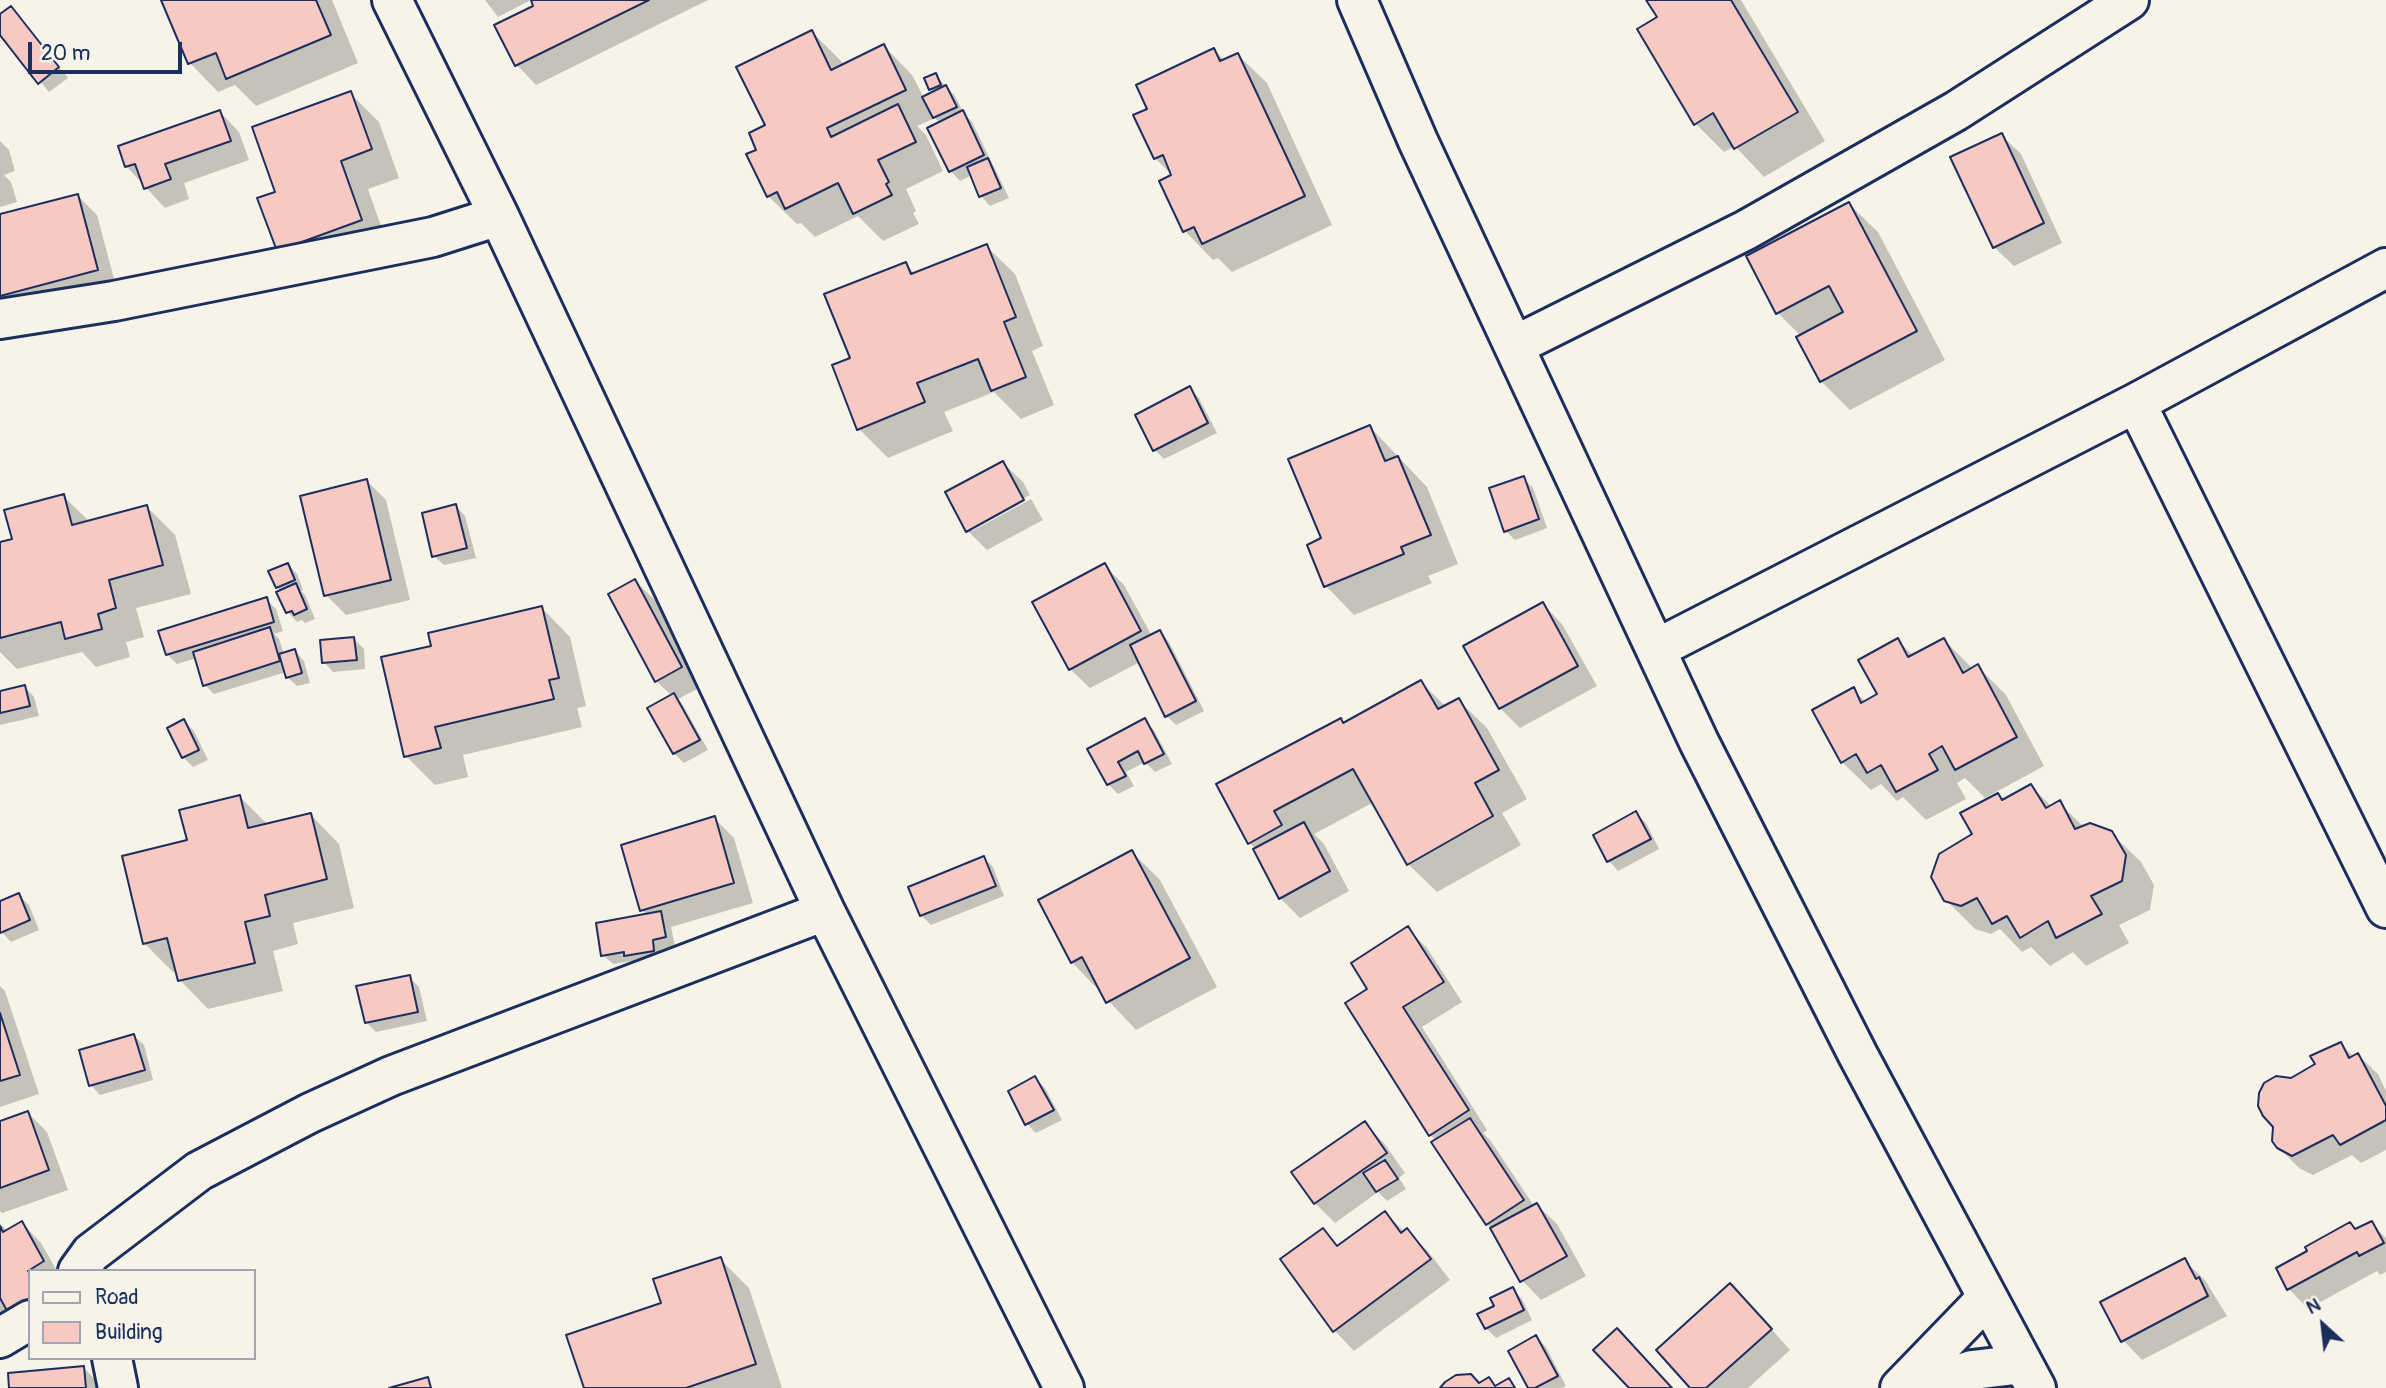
<!DOCTYPE html>
<html>
<head>
<meta charset="utf-8">
<style>
	body { margin:0 }
	#map { position:relative; width:2386px; height:1388px; overflow:hidden; background:#f7f3e8; font-family:Pangolin,sans-serif }
	canvas { display:block }
	.legend { position:absolute; left:28px; top:1269px; width:228px; height:91px; box-sizing:border-box; background:#f7f3e8; border:2px solid #9fa5b1; margin:0; padding:9px 12px; list-style:none; font-size:21px; color:#1b2f5e }
	.legend li { display:flex; align-items:center; gap:14px; height:35px }
	.legend b { width:35px; border:2px solid #9fa5b1 }
	.north { position:absolute; left:2288px; top:1290px; width:70px; height:70px; -webkit-text-stroke:5px #f7f3e8; paint-order:stroke; rotate:333deg; font-size:19px; font-weight:700; line-height:28px; text-align:center; color:#1b2f5e }
	.north::after { content:''; display:block; margin:auto; width:24px; height:32px; background:#1b2f5e; clip-path:polygon(50% 0,100% 100%,50% 72%,0 100%) }
	.scale { position:absolute; left:28px; top:42px; width:154px; height:32px; box-sizing:border-box; border:4px solid #1b2f5e; border-top:0; padding-left:9px; font-size:21px; line-height:24px; white-space:nowrap; color:#1b2f5e; -webkit-text-stroke:5px #f7f3e8; paint-order:stroke }
</style>
</head>
<body>
<div id="map">
<canvas width="2386" height="1388"></canvas>
<ul class="legend">
<li><b style="height:9px;background:#f7f3e8"></b>Road</li>
<li><b style="height:19px;background:#f8c8c2"></b>Building</li>
</ul>
<div class="north">N</div>
<div class="scale">20 m</div>
</div>
<script>
const ctx = document.querySelector('canvas').getContext('2d');
ctx.lineJoin = 'round';
function fill(path, color) { ctx.fillStyle = color; ctx.fill(path, 'evenodd'); }
const poly = rows => new Path2D(rows.map(r => 'M' + r).join(''));
function trace(path, color, width, dash) { ctx.strokeStyle = color; ctx.lineWidth = width; ctx.lineCap = dash ? 'butt' : 'round'; ctx.setLineDash(dash || []); ctx.stroke(path); }
const shadow = poly([
	[163,0,332,0,358,63,256,106,235,85,218,92,190,63],
	[485,0,531,0,498,17],
	[532,0,708,0,536,85,517,65,535,7],
	[1648,0,1741,0,1825,141,1764,177,1735,146,1724,152,1696,124,1659,18],
	[11,8,68,78,49,92,0,32,0,16],
	[812,32,841,61,843,66,884,46,912,75,924,98,934,92,931,89,935,75,955,96,964,114,972,122,1009,198,990,206,981,196,972,175,960,181,951,171,929,128,940,123,935,118,917,126,926,135,943,171,906,189,916,211,913,213,919,224,883,241,858,216,815,237,801,223,797,224,768,196,759,151,767,125],
	[1214,50,1225,61,1238,55,1267,83,1332,225,1232,272,1218,258,1213,260,1185,231,1173,176,1155,158,1149,109],
	[350,93,379,122,399,178,368,189,389,249,278,250,277,193],
	[220,112,239,132,249,160,184,183,189,199,165,208,126,166],
	[2001,135,2021,154,2062,243,2014,266,1994,247],
	[0,141,9,150,15,171,4,175,11,182,17,202,0,207],
	[78,196,97,215,117,290,0,315,0,216],
	[1849,204,1878,232,1945,360,1850,410,1821,381,1801,336,1778,313],
	[986,246,1015,274,1043,346,1032,351,1054,405,1021,419,994,392,944,412,953,431,888,458,859,429,834,366,852,359,905,264,915,274],
	[1189,389,1199,398,1217,433,1164,459,1155,450],
	[1370,427,1427,487,1458,564,1428,576,1432,583,1354,615,1326,586,1324,539],
	[1003,463,1023,482,1030,495,972,527,972,531,1031,499,1043,520,987,550,968,531],
	[1523,478,1533,488,1547,528,1515,540,1506,531],
	[366,480,386,500,410,600,346,615,326,595],
	[63,496,90,522,147,507,175,535,191,594,136,608,144,637,126,642,130,657,96,667,82,652,17,669,0,652,0,544,14,540],
	[456,506,465,516,476,558,444,565,434,556],
	[288,565,297,574,303,590,301,591,305,595,315,619,305,623,302,620,297,622,288,612,282,591,277,587],
	[1104,565,1124,585,1152,636,1160,632,1169,642,1204,711,1176,725,1167,716,1140,662,1090,688,1070,669],
	[635,581,655,600,701,687,678,699,683,705,708,750,684,763,674,753,649,708,672,696,656,681],
	[266,599,276,609,283,631,274,634,279,639,284,654,295,651,304,661,310,683,297,686,287,677,286,672,214,694,205,685,197,658,177,664,167,654],
	[1543,604,1562,624,1597,686,1520,728,1500,708],
	[542,608,570,637,586,706,577,708,582,727,463,755,468,777,435,785,406,756,433,647],
	[354,639,364,649,365,669,333,672,324,662],
	[1898,640,1913,656,1944,640,1973,669,1977,666,2006,695,2044,766,1985,798,1965,778,1957,783,1966,799,1926,820,1903,797,1897,801,1881,784,1871,790,1842,762,1853,690,1866,702,1880,695],
	[1421,682,1446,707,1458,700,1487,728,1527,799,1502,813,1521,845,1437,892,1408,864,1374,802,1314,834,1324,844,1349,891,1300,918,1280,898,1256,849,1249,843,1340,720,1345,724],
	[25,687,34,697,39,716,0,725,0,693],
	[184,721,194,731,208,760,193,767,183,757],
	[1145,721,1154,730,1172,764,1155,772,1145,762,1126,772,1134,786,1118,794,1108,784,1090,750],
	[2031,786,2052,807,2059,803,2084,827,2111,833,2141,862,2154,885,2150,910,2119,925,2129,943,2086,966,2073,952,2050,966,2031,947,2022,952,2000,929,1991,934,1975,929,1946,900,1974,834,1997,795,2004,801],
	[240,797,268,825,311,815,339,844,354,908,293,923,298,944,273,951,283,991,208,1009,180,980,177,971,173,972,144,943,189,842],
	[1636,814,1646,823,1659,849,1618,871,1609,861,1595,835],
	[714,818,734,838,753,903,671,927,675,946,662,949,663,961,636,965,632,961,613,964,603,955,647,915,642,910],
	[1132,852,1160,880,1217,987,1136,1030,1072,962],
	[984,858,993,867,1004,896,931,925,921,915],
	[19,896,29,905,39,930,11,942,0,930,0,903],
	[1407,928,1427,948,1462,1002,1422,1027,1487,1130,1483,1133,1490,1140,1534,1206,1537,1205,1557,1224,1586,1276,1541,1300,1522,1280,1493,1230,1487,1224,1437,1141,1430,1135,1370,989],
	[409,977,419,987,427,1021,376,1032,366,1022],
	[0,986,5,991,39,1094,0,1107],
	[134,1036,144,1045,153,1080,100,1095,91,1085],
	[2341,1044,2354,1057,2358,1055,2378,1074,2386,1091,2386,1150,2361,1163,2352,1155,2313,1175,2299,1168,2278,1147,2292,1080,2317,1065],
	[1035,1078,1045,1088,1062,1120,1036,1133,1027,1124],
	[28,1113,47,1132,68,1190,2,1213,0,1211,0,1123],
	[1364,1123,1384,1143,1405,1173,1399,1178,1406,1189,1387,1201,1378,1192,1335,1223,1315,1203],
	[1385,1213,1405,1232,1407,1230,1427,1250,1450,1280,1354,1351,1335,1331,1282,1260,1323,1230,1339,1247],
	[22,1223,41,1243,57,1271,30,1271,30,1334,8,1309,0,1313,0,1224,8,1231],
	[2371,1223,2386,1238,2386,1272,2380,1275,2377,1271,2308,1309,2289,1289,2278,1268],
	[720,1259,749,1288,782,1388,586,1388,663,1304],
	[2185,1261,2205,1280,2227,1316,2142,1360,2123,1340],
	[1512,1289,1522,1299,1532,1320,1496,1338,1486,1328,1496,1307],
	[1750,1305,1790,1350,1748,1388,1693,1388],
	[1536,1337,1546,1347,1566,1386,1562,1388,1530,1388],
	[84,1368,103,1388,11,1388]
]);
const building = poly([
	[161,0,316,0,331,35,226,79,216,53,188,64,161,0],
	[531,0,649,0,515,66,494,25,533,6,531,0],
	[1646,0,1731,0,1798,112,1734,149,1713,113,1694,125,1637,29,1657,17,1646,0],
	[11,6,59,67,38,84,0,35,0,14,11,6],
	[812,30,831,70,884,44,906,90,827,128,831,137,898,104,916,142,878,160,889,182,886,184,892,195,853,214,838,183,785,209,777,192,767,197,746,154,756,150,749,133,765,125,736,67,812,30],
	[1214,48,1220,61,1238,53,1305,196,1202,244,1194,227,1183,232,1159,181,1171,175,1163,155,1154,159,1133,115,1147,109,1136,85,1214,48],
	[936,73,941,85,929,90,924,78,936,73],
	[946,85,957,107,933,118,922,97,946,85],
	[351,91,372,149,341,161,362,220,277,251,257,198,275,192,252,127,351,91],
	[220,110,231,141,165,164,171,179,144,189,135,164,125,167,118,146,220,110],
	[963,110,984,155,949,172,927,128,963,110],
	[2002,133,2044,223,1993,248,1950,157,2002,133],
	[988,158,1001,188,979,197,967,167,988,158],
	[78,194,98,270,0,296,0,214,78,194],
	[1849,202,1917,331,1820,382,1796,337,1843,312,1829,286,1776,314,1746,256,1849,202],
	[987,244,1016,317,1004,322,1026,377,991,391,978,359,917,383,925,402,857,430,832,365,850,358,824,294,906,262,911,274,987,244],
	[1190,386,1208,423,1153,451,1135,415,1190,386],
	[1370,425,1385,461,1398,456,1431,535,1401,547,1404,554,1324,587,1307,545,1321,538,1288,459,1370,425],
	[1003,461,1024,500,966,532,945,492,1003,461],
	[1524,476,1539,519,1504,532,1489,488,1524,476],
	[367,479,391,580,324,596,300,496,367,479],
	[64,494,72,525,147,505,163,565,109,580,116,608,98,614,102,629,65,639,61,622,0,638,0,542,12,539,4,510,64,494],
	[456,504,467,548,432,557,422,513,456,504],
	[288,563,295,580,276,588,268,571,288,563],
	[1105,563,1141,631,1069,670,1032,602,1105,563],
	[635,579,682,667,655,682,608,594,635,579],
	[296,583,307,609,294,615,292,611,286,613,276,592,296,583],
	[267,597,274,622,166,655,158,631,267,597],
	[1543,602,1578,666,1499,709,1463,646,1543,602],
	[542,606,559,678,549,680,554,699,435,727,441,748,404,757,381,657,431,646,428,633,542,606],
	[270,627,280,661,203,686,193,652,270,627],
	[1160,630,1196,701,1165,717,1130,645,1160,630],
	[354,637,357,660,322,663,320,640,354,637],
	[1898,638,1908,657,1944,638,1963,673,1978,664,2017,737,1955,770,1942,746,1929,754,1938,770,1896,792,1881,765,1867,773,1856,754,1841,763,1812,710,1854,687,1861,703,1877,694,1858,660,1898,638],
	[295,649,302,673,286,678,279,654,295,649],
	[1421,680,1438,709,1459,698,1499,770,1475,783,1493,816,1407,865,1353,769,1274,811,1282,825,1248,844,1216,784,1341,718,1343,723,1421,680],
	[25,685,30,706,0,713,0,691,25,685],
	[674,693,700,740,673,754,647,708,674,693],
	[1145,718,1164,754,1144,764,1138,751,1118,762,1126,776,1107,785,1087,749,1145,718],
	[184,719,199,750,182,758,167,728,184,719],
	[2031,784,2046,808,2060,800,2075,829,2090,823,2112,831,2126,855,2122,881,2091,896,2102,914,2056,938,2048,921,2020,938,2007,916,1992,924,1977,898,1961,906,1944,901,1931,877,1939,854,1972,834,1960,813,1998,793,2002,800,2031,784],
	[240,795,248,828,311,813,327,879,265,895,270,916,245,922,255,963,178,981,167,938,143,944,122,856,187,840,179,810,240,795],
	[1636,811,1651,839,1607,862,1593,835,1636,811],
	[715,816,734,883,640,911,621,845,715,816],
	[1304,822,1330,871,1279,899,1253,849,1304,822],
	[1132,850,1190,958,1106,1003,1082,957,1071,963,1038,900,1132,850],
	[984,856,996,886,920,916,908,887,984,856],
	[19,893,30,920,0,933,0,901,19,893],
	[661,911,666,937,653,940,654,951,624,956,624,952,601,956,596,923,661,911],
	[1408,926,1444,982,1403,1007,1469,1110,1429,1136,1345,1003,1367,989,1351,963,1408,926],
	[410,975,418,1012,365,1023,356,986,410,975],
	[0,1013,20,1075,0,1081,0,1013],
	[134,1034,145,1070,89,1086,79,1050,134,1034],
	[2341,1042,2349,1058,2358,1053,2386,1106,2386,1120,2340,1145,2333,1135,2292,1156,2277,1148,2272,1141,2273,1127,2263,1116,2258,1106,2259,1093,2264,1083,2276,1076,2291,1078,2315,1064,2310,1056,2341,1042],
	[1035,1076,1054,1110,1025,1125,1008,1091,1035,1076],
	[28,1111,49,1170,0,1188,0,1121,28,1111],
	[1470,1118,1524,1200,1486,1225,1431,1142,1470,1118],
	[1365,1121,1387,1153,1314,1204,1291,1172,1365,1121],
	[1385,1160,1398,1179,1376,1192,1363,1173,1385,1160],
	[1537,1203,1567,1256,1520,1282,1490,1228,1537,1203],
	[1385,1211,1401,1233,1407,1228,1431,1259,1333,1332,1280,1259,1323,1228,1337,1246,1385,1211],
	[22,1221,44,1261,28,1271,30,1274,30,1308,11,1318,0,1298,0,1226,3,1232,22,1221],
	[2372,1221,2384,1243,2359,1256,2357,1252,2287,1290,2276,1268,2307,1251,2305,1247,2350,1222,2355,1229,2372,1221],
	[721,1257,756,1364,686,1388,584,1388,566,1335,661,1303,653,1279,721,1257],
	[2185,1258,2196,1279,2199,1277,2208,1296,2121,1342,2100,1302,2185,1258],
	[1730,1283,1772,1329,1706,1388,1690,1388,1656,1350,1730,1283],
	[1513,1287,1524,1310,1485,1329,1477,1314,1494,1306,1490,1298,1513,1287],
	[1617,1328,1672,1388,1629,1388,1593,1350,1617,1328],
	[1536,1335,1558,1376,1535,1388,1528,1388,1508,1351,1536,1335],
	[84,1366,86,1388,9,1388,8,1373,84,1366],
	[1471,1374,1479,1383,1489,1377,1495,1386,1509,1378,1515,1388,1440,1388,1445,1382,1456,1375,1471,1374],
	[428,1377,431,1388,389,1388,428,1377]
]);
const minor = poly([
	[392,0,499,216,825,911,1064,1388],
	[1357,0,1418,141,1699,742,1858,1055,2036,1388],
	[0,319,114,301,433,237,499,216],
	[1514,346,1746,230,1956,111,2129,0],
	[2136,403,2386,908],
	[1656,649,2136,403,2386,268],
	[78,1271,91,1253,199,1171,310,1113,391,1076,825,911],
	[0,1338,30,1320],
	[112,1358,118,1388],
	[1900,1388,1987,1298],
	[1918,1388,1972,1370,2023,1364]
]);
fill(shadow, '#0003');
fill(building, '#f8c8c2');
trace(building, '#1b2f5e', 2);
trace(minor, '#1b2f5e', 44);
trace(minor, '#f7f3e8', 38);
</script>
</body>
</html>
